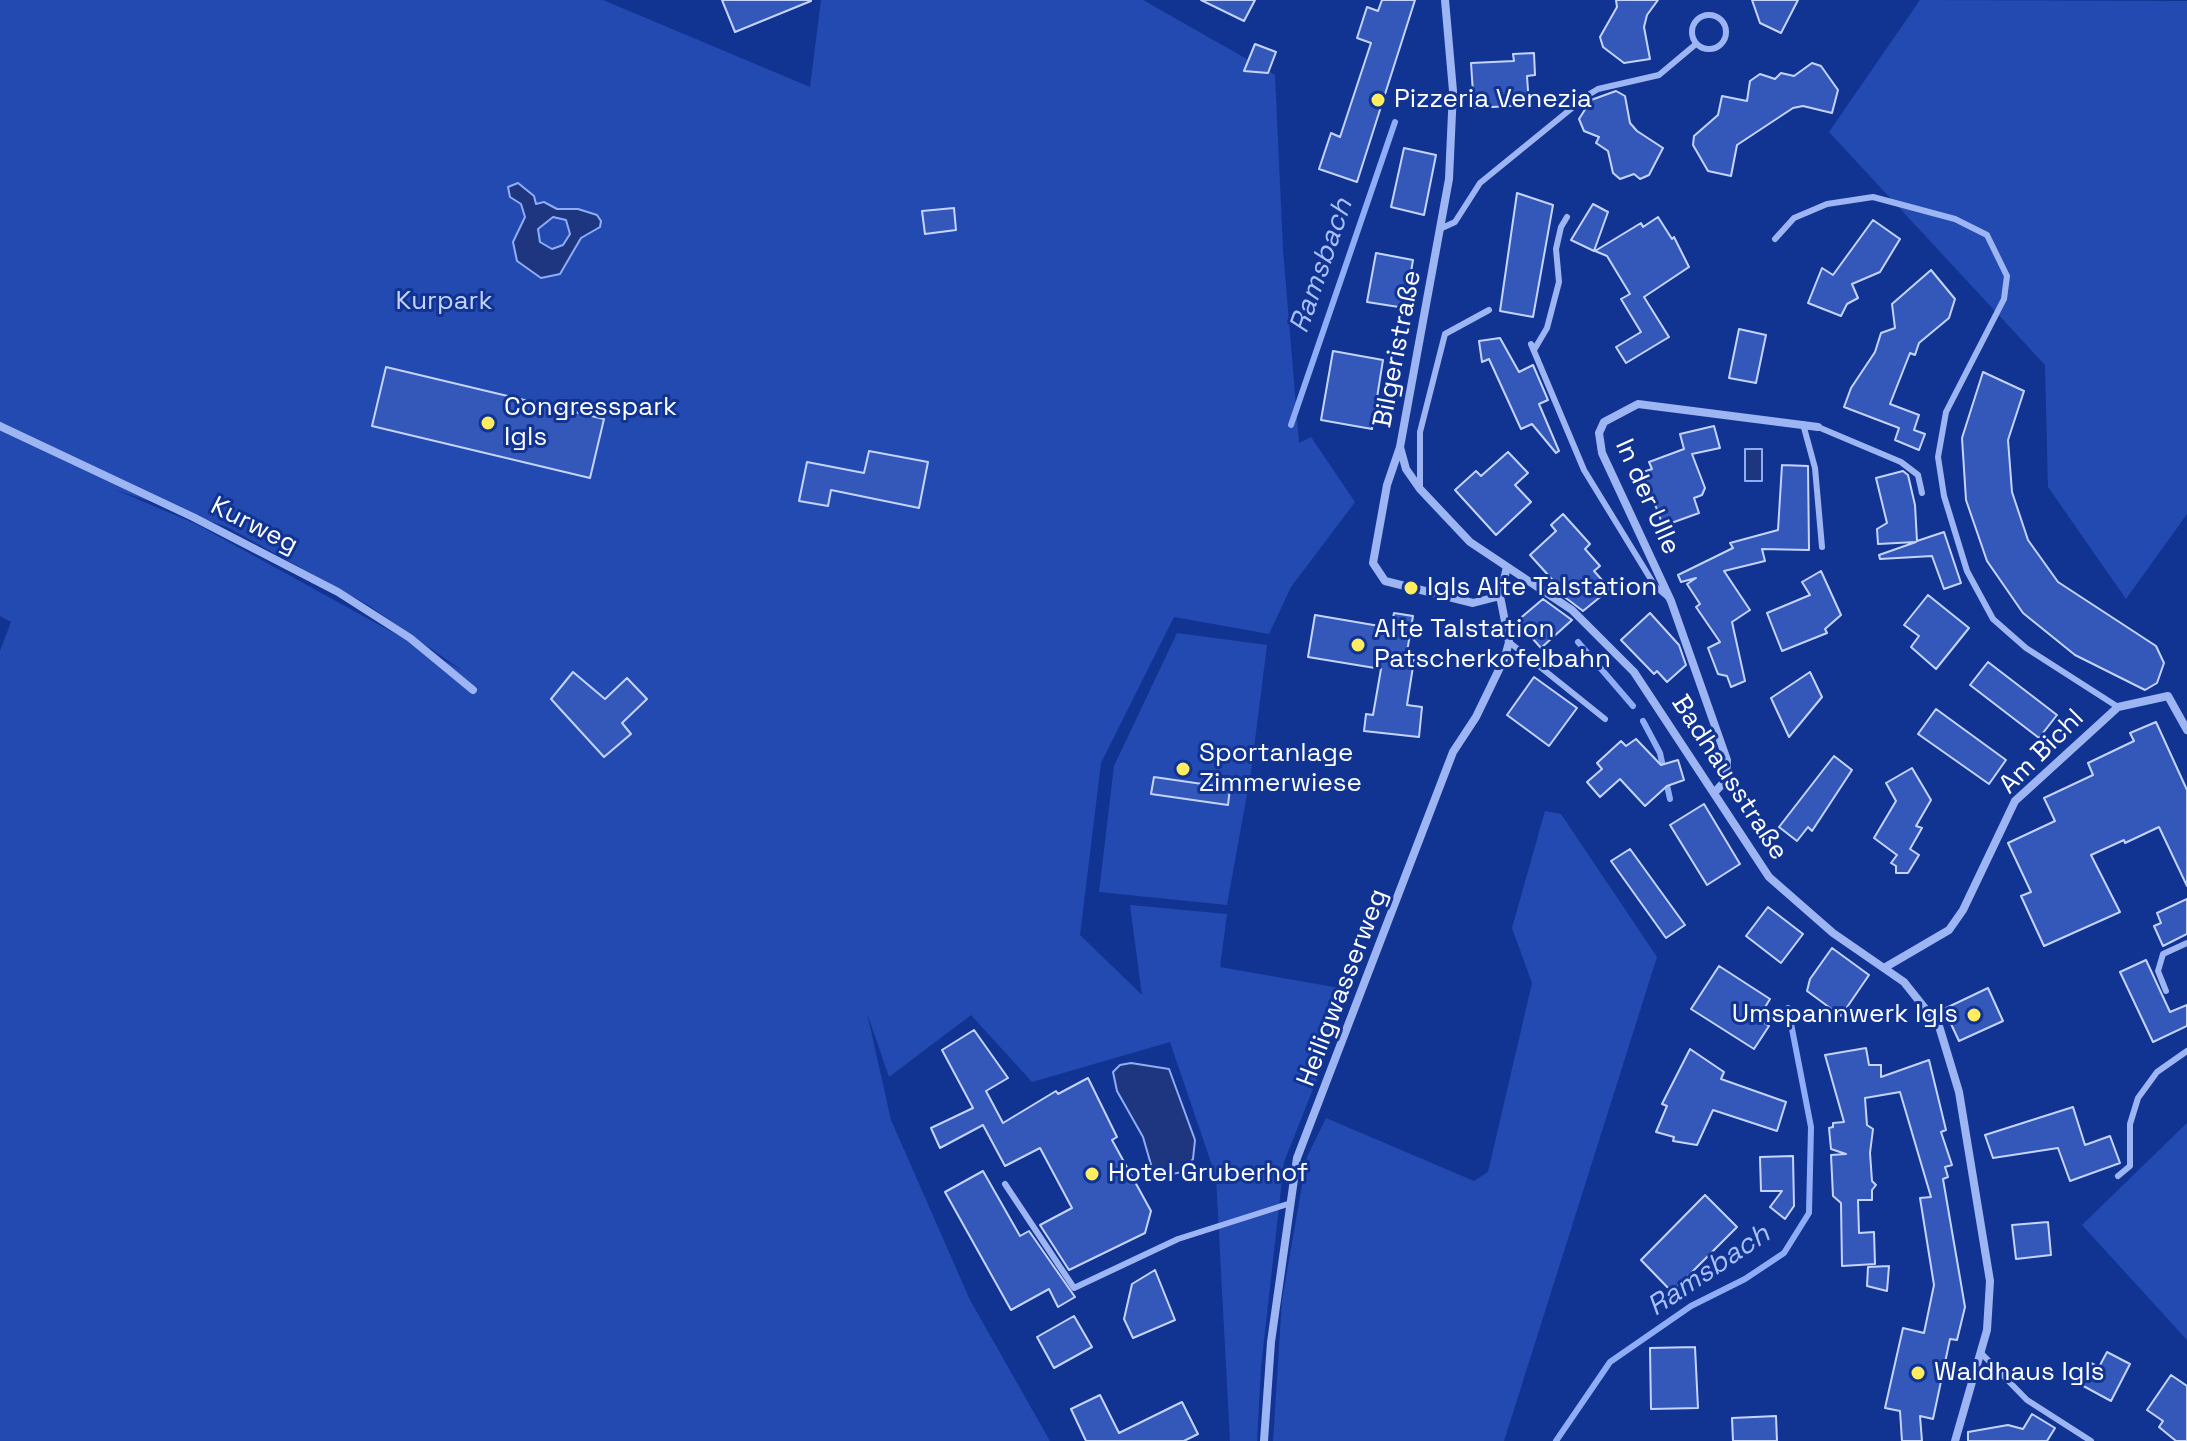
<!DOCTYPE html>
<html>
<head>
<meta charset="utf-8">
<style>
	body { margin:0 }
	canvas { display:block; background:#113392 }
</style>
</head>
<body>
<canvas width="2187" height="1441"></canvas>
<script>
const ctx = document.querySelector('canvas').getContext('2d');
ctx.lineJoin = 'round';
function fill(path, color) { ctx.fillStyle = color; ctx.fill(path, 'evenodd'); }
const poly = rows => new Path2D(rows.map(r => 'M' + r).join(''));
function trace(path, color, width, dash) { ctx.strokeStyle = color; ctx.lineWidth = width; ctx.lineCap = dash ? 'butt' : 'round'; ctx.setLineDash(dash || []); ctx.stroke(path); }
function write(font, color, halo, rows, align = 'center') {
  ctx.font = font + ' "Space Grotesk",sans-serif'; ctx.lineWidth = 6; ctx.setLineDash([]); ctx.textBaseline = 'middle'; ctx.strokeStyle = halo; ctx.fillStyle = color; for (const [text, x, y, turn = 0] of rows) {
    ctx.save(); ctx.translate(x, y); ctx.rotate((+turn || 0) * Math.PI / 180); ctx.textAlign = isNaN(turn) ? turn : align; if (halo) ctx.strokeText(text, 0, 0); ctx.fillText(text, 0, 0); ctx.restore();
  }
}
const green = poly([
	[0,0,603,0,810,87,821,0,1143,0,1275,75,1283,249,1299,443,1311,437,1355,502,1291,587,1269,634,1174,617,1101,763,1080,935,1142,995,1130,905,1227,914,1220,967,1345,989,1323,1064,1284,1162,1261,1367,1257,1441,1230,1441,1216,1177,1170,1042,1032,1082,971,1015,889,1077,867,1013,891,1120,970,1300,1050,1441,0,1441,0,651,11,622,0,616],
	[116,490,227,527,368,605,463,671,196,524],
	[1920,0,2187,1,2187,514,2126,599,2048,487,2045,365,1829,132],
	[1177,633,1267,645,1251,772,1227,905,1099,892,1114,766],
	[1545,811,1561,814,1657,957,1504,1441,1273,1441,1282,1300,1307,1157,1326,1118,1474,1181,1488,1172,1532,983,1512,928],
	[2187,1123,2187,1340,2082,1225]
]);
const water = poly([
	[518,183,534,196,536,204,544,202,557,209,578,209,597,215,601,221,600,227,581,238,560,274,541,278,517,261,513,242,525,217,521,204,510,197,508,187,518,183],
	[553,217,566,220,570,234,563,245,552,249,540,242,538,229,553,217],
	[1745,449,1762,449,1762,481,1745,481,1745,449],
	[1131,1063,1169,1069,1195,1140,1193,1159,1182,1172,1167,1175,1152,1168,1143,1137,1117,1091,1113,1072,1120,1065,1131,1063]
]);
const stream = poly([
	[1291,425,1395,122],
	[1578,642,1633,706],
	[1643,721,1660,753,1670,799],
	[1556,1441,1610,1362,1691,1306,1745,1279,1784,1253,1809,1213,1811,1127,1788,1008]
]);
const building = poly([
	[722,0,811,0,811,1,735,32,722,0],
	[1201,0,1255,0,1244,21,1201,0],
	[1382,0,1415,0,1357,182,1319,169,1331,133,1340,137,1371,43,1357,38,1367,7,1378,11,1382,0],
	[1616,0,1658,0,1647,15,1644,27,1650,59,1624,63,1603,47,1600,37,1617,7,1616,0],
	[1752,0,1798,0,1781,33,1760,23,1752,0],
	[1255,44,1276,52,1268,73,1244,71,1255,44],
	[1534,53,1535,75,1527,76,1529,105,1474,108,1471,63,1514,61,1513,54,1534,53],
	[1812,63,1821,66,1838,90,1832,113,1803,106,1793,108,1737,145,1731,176,1708,171,1693,145,1694,136,1718,115,1722,96,1747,101,1750,81,1760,74,1775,79,1781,73,1794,76,1812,63],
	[1616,91,1625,96,1630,123,1637,131,1663,148,1649,175,1640,179,1634,174,1620,179,1613,173,1608,151,1596,143,1599,137,1584,131,1579,119,1591,100,1616,91],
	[1404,148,1436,155,1424,215,1391,207,1404,148],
	[1517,193,1553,205,1533,317,1500,311,1517,193],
	[1593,204,1608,212,1594,251,1571,240,1593,204],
	[954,208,956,230,925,234,922,211,954,208],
	[1658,217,1672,239,1674,237,1689,267,1644,297,1669,337,1626,363,1616,347,1641,332,1621,299,1630,294,1607,256,1595,251,1641,223,1643,227,1658,217],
	[1873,220,1900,239,1880,272,1852,284,1858,298,1847,304,1841,316,1808,303,1822,268,1833,275,1873,220],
	[1376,253,1413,260,1405,308,1367,302,1376,253],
	[1931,270,1955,299,1949,318,1919,343,1915,355,1910,353,1890,404,1919,415,1914,430,1925,434,1919,450,1895,440,1899,428,1844,407,1851,388,1875,352,1881,333,1895,328,1892,304,1931,270],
	[1739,329,1766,335,1756,383,1729,378,1739,329],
	[1500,338,1519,372,1533,365,1548,400,1539,404,1559,451,1556,453,1532,424,1521,429,1489,359,1482,362,1479,341,1500,338],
	[1333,351,1383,360,1372,429,1321,420,1333,351],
	[386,367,604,419,590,478,372,426,386,367],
	[1983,372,2024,391,2008,440,2012,492,2028,540,2058,582,2156,646,2164,663,2157,683,2145,690,2075,655,2023,613,1987,561,1966,500,1962,438,1983,372],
	[1714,426,1720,448,1692,454,1705,488,1702,495,1694,498,1699,513,1663,526,1643,472,1652,469,1649,462,1684,449,1680,434,1714,426],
	[869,451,928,462,919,508,831,490,828,506,799,501,807,462,864,473,869,451],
	[1508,452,1528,473,1515,485,1531,502,1496,535,1455,490,1476,471,1481,476,1508,452],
	[1782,465,1808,466,1809,550,1762,549,1765,561,1724,571,1750,610,1732,622,1745,681,1731,687,1727,676,1718,674,1708,648,1720,642,1696,607,1700,604,1687,584,1696,578,1681,582,1678,575,1733,548,1730,543,1778,530,1782,465],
	[1903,471,1908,475,1915,505,1917,541,1944,532,1961,583,1944,589,1932,556,1880,559,1879,555,1916,542,1878,544,1877,529,1887,523,1876,478,1903,471],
	[1563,514,1590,544,1585,549,1600,566,1594,571,1610,589,1583,611,1554,589,1558,586,1530,555,1556,531,1551,525,1563,514],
	[1821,571,1841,615,1825,629,1827,633,1782,651,1767,613,1810,595,1802,582,1821,571],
	[1928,595,1969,628,1936,669,1911,647,1919,636,1904,625,1928,595],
	[1543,599,1572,620,1541,648,1517,621,1543,599],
	[1394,613,1413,616,1406,658,1414,660,1407,705,1422,707,1419,737,1364,731,1366,714,1373,715,1381,669,1308,657,1315,615,1391,628,1394,613],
	[1650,613,1679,645,1686,665,1667,682,1657,671,1654,674,1621,640,1650,613],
	[1988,662,2057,715,2039,738,1970,685,1988,662],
	[573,672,605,699,627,678,647,699,622,723,631,734,604,757,551,699,573,672],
	[1810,672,1822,697,1789,737,1771,698,1810,672],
	[1534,677,1577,708,1549,746,1507,715,1534,677],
	[1936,709,2006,760,1989,784,1918,734,1936,709],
	[2156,722,2187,790,2187,886,2159,827,2125,843,2124,840,2091,855,2120,912,2044,946,2021,896,2031,892,2008,843,2055,821,2044,798,2093,775,2088,763,2134,741,2130,733,2156,722],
	[1636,739,1661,765,1678,760,1684,780,1667,786,1645,806,1620,779,1600,797,1587,782,1602,769,1597,763,1621,741,1626,746,1636,739],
	[1834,756,1852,770,1812,831,1808,827,1797,841,1779,827,1834,756],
	[1912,768,1931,800,1916,826,1922,828,1910,849,1919,855,1908,873,1896,873,1896,866,1891,863,1897,855,1874,838,1896,801,1886,783,1912,768],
	[1154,777,1230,788,1228,805,1151,794,1154,777],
	[1704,804,1740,864,1707,885,1670,825,1704,804],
	[1630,849,1685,925,1666,938,1611,861,1630,849],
	[2187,899,2187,934,2163,946,2154,926,2161,923,2157,913,2187,899],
	[1768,907,1803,934,1781,963,1746,936,1768,907],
	[1832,948,1869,975,1841,1016,1807,991,1810,979,1832,948],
	[2146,960,2170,1012,2187,1005,2187,1026,2153,1042,2120,972,2146,960],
	[1719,966,1770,999,1758,1019,1769,1026,1754,1049,1691,1009,1719,966],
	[1988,988,2003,1021,1959,1041,1944,1009,1988,988],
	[974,1030,1008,1078,986,1091,1003,1123,1056,1091,1058,1094,1088,1078,1117,1137,1112,1140,1151,1211,1145,1233,1069,1270,1040,1225,1072,1208,1040,1148,1005,1166,983,1125,940,1148,931,1128,973,1108,942,1050,974,1030],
	[1866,1048,1869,1065,1881,1065,1881,1077,1929,1060,1946,1130,1941,1132,1952,1165,1945,1167,1948,1177,1943,1179,1965,1307,1957,1340,1950,1339,1933,1419,1920,1416,1922,1441,1902,1441,1900,1411,1885,1408,1903,1328,1924,1333,1934,1285,1920,1198,1931,1197,1900,1092,1865,1098,1867,1125,1873,1129,1870,1153,1872,1181,1876,1185,1872,1190,1872,1200,1858,1200,1859,1233,1874,1232,1875,1264,1842,1266,1841,1203,1833,1196,1831,1155,1846,1154,1831,1149,1829,1128,1833,1127,1833,1123,1844,1122,1825,1055,1866,1048],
	[1690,1049,1724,1072,1721,1079,1786,1102,1777,1131,1713,1110,1697,1145,1673,1141,1674,1137,1656,1132,1667,1106,1662,1104,1690,1049],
	[2073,1107,2085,1145,2110,1136,2120,1163,2070,1181,2058,1148,1993,1158,1985,1135,2073,1107],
	[1793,1156,1794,1206,1785,1219,1770,1207,1782,1191,1761,1191,1760,1157,1793,1156],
	[983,1171,1020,1236,1029,1231,1075,1297,1058,1307,1049,1289,1011,1310,945,1192,983,1171],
	[1705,1195,1737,1227,1672,1292,1641,1260,1705,1195],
	[2048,1222,2051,1255,2016,1259,2012,1225,2048,1222],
	[1889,1266,1887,1291,1867,1286,1868,1267,1889,1266],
	[1155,1270,1175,1320,1133,1338,1124,1319,1132,1284,1155,1270],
	[1074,1316,1092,1347,1054,1368,1037,1337,1074,1316],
	[1695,1347,1698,1408,1651,1409,1650,1348,1695,1347],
	[2107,1352,2130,1364,2111,1401,2076,1382,2087,1361,2099,1367,2107,1352],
	[2171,1375,2187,1386,2187,1441,2176,1441,2159,1427,2163,1421,2147,1410,2171,1375],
	[1100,1395,1119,1433,1182,1402,1198,1434,1184,1441,1086,1441,1071,1409,1100,1395],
	[2032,1414,2055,1428,2047,1441,1968,1441,1968,1432,2008,1425,2023,1429,2032,1414],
	[1776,1416,1777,1441,1733,1441,1732,1418,1776,1416]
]);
const service = poly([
	'1692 32a17 17 0 1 1 34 0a17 17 0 1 1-34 0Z',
	[1442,228,1455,222,1480,183,1588,95,1598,89,1659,75,1696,44],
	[1775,239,1794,218,1827,204,1873,197,1955,219,1987,235,2007,276,2004,299,1946,412,1938,457,1944,496,1967,571,1993,619,2026,648,2118,707],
	[1531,344,1584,470,1655,586,1669,598],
	[1534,350,1547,328,1559,282,1556,249,1561,227,1567,217],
	[1803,424,1815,468,1822,547],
	[1818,427,1901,462,1918,475,1922,493],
	[1420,489,1420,432,1445,334,1489,310],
	[1509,642,1605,719],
	[2166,991,2158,971,2163,954,2187,943],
	[2118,1176,2130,1166,2130,1124,2138,1098,2157,1072,2187,1051],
	[1005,1184,1074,1288,1178,1239,1291,1203],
	[1981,1353,2027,1400,2091,1441]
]);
const minor = poly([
	[1445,0,1453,91,1449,179,1400,447,1387,485,1373,563,1385,581,1473,603,1500,596],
	[0,426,193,517,338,592,410,638,473,690],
	[1400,447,1406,469,1420,489,1470,542,1572,610,1634,672,1769,877,1833,933,1904,982,1939,1026,1959,1092,1990,1281,1987,1330,1955,1441],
	[1714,793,1726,780,1727,760,1671,601,1602,453,1599,433,1604,422,1638,404,1818,427],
	[1884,968,1949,930,1963,910,2015,801,2118,707,2168,696,2187,730],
	[1264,1441,1271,1342,1297,1158,1453,752,1476,717,1505,657,1509,642,1500,596,1507,567]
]);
const markers = [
	[1378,100,8,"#ffed5f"],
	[488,423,8,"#ffed5f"],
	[1411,588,8,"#ffed5f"],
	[1358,645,8,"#ffed5f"],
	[1183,769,8,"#ffed5f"],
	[1974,1015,8,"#ffed5f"],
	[1092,1174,8,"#ffed5f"],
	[1918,1373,8,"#ffed5f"]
];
const poiNames = [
	["Pizzeria Venezia",1394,100],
	["Congresspark",504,408],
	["Igls",504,438],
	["Igls Alte Talstation",1427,588],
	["Alte Talstation",1374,630],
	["Patscherkofelbahn",1374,660],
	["Sportanlage",1199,754],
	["Zimmerwiese",1199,784],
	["Umspannwerk Igls",1958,1015,"right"],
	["Hotel Gruberhof",1108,1174],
	["Waldhaus Igls",1934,1373]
];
const parkNames = [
	["Kurpark",444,302]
];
const streetNames = [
	["Bilgeristraße",1398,349,-79],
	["In der Ulle",1647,497,66],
	["Kurweg",254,526,27],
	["Am Bichl",2042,752,-45],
	["Badhausstraße",1729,778,57],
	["Heiligwasserweg",1343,988,-69]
];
const waterNames = [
	["Ramsbach",1322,266,-71],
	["Ramsbach",1709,1271,-34]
];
fill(green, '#234ab1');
fill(water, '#1d367f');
trace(water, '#8fadf6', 2);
trace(stream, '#8fadf6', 6);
fill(building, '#3458ba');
trace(building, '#c5d4fd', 2);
trace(service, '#9db5f3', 6);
trace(minor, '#9db5f3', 8);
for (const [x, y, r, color] of markers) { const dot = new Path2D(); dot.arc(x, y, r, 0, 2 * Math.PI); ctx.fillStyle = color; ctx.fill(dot); trace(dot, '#113392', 3); }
write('26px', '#fff', '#113392', poiNames, 'left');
write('26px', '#c5d4fd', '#113392', parkNames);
write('26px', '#fff', '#113392', streetNames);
write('italic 28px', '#a9c0fa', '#113392', waterNames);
</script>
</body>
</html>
